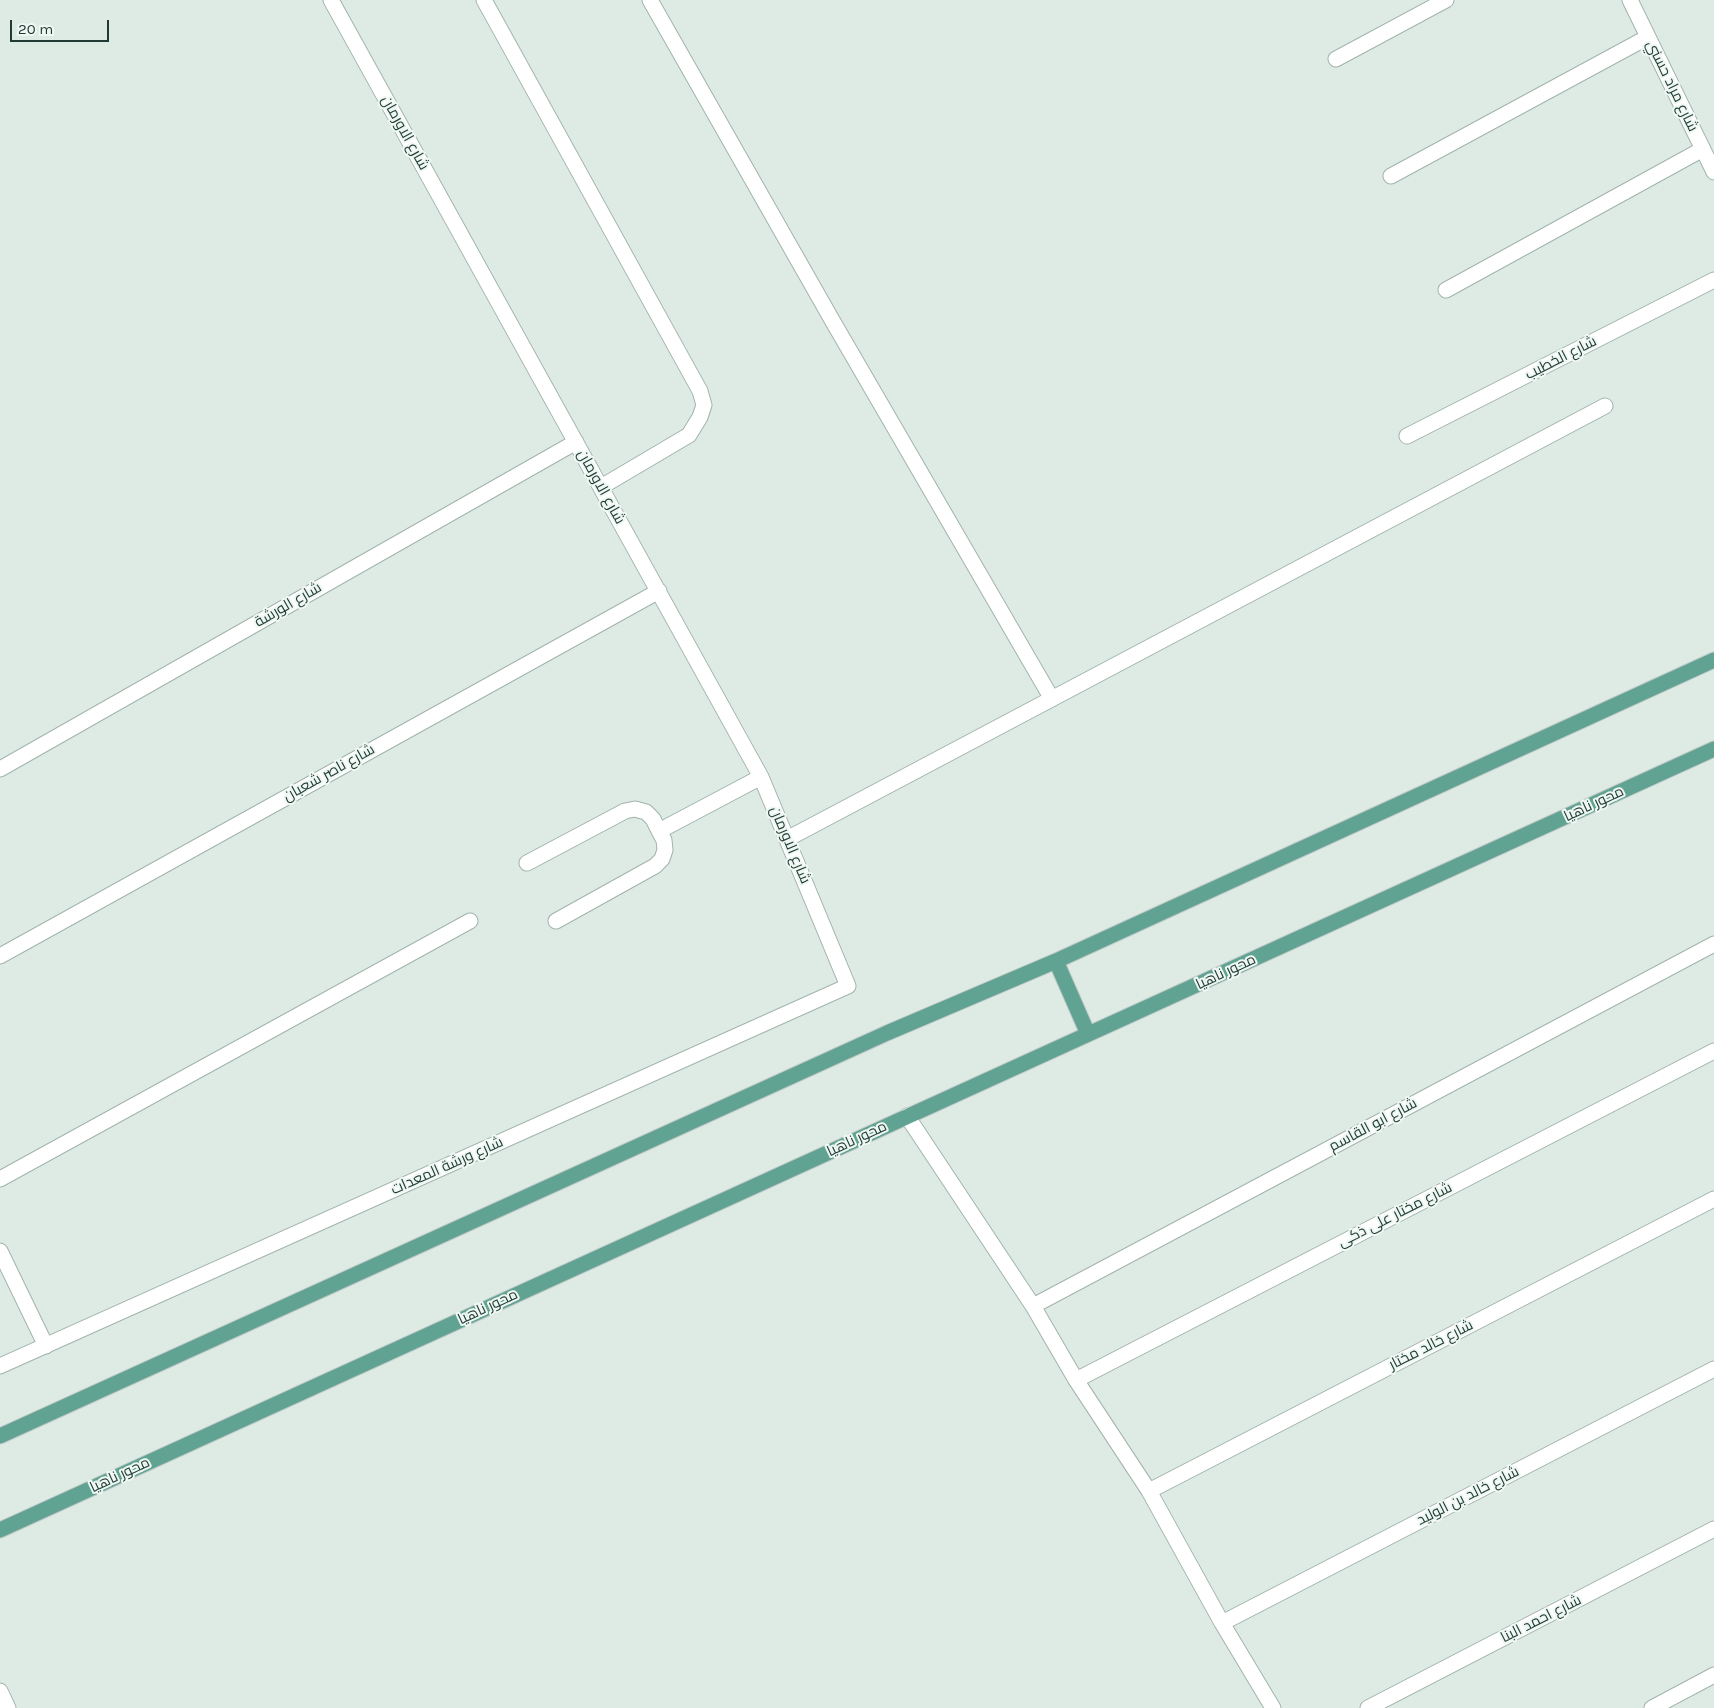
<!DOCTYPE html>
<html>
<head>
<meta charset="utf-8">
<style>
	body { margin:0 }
	#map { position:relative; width:1714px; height:1708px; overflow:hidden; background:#deebe5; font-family:Karla,sans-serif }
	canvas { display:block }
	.scale { position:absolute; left:10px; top:20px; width:99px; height:22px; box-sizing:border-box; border:2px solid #1f3b34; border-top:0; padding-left:6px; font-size:15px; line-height:18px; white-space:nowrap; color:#1f3b34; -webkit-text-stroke:4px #eff7f3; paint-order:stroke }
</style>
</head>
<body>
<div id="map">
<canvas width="1714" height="1708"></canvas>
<div class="scale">20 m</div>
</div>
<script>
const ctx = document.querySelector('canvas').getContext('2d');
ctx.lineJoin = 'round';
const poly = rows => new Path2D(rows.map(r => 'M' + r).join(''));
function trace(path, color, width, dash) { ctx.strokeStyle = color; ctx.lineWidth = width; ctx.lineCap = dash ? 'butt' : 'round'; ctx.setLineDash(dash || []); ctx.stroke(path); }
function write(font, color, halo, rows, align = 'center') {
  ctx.font = font + ' Karla,Cairo,sans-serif'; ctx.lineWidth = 4; ctx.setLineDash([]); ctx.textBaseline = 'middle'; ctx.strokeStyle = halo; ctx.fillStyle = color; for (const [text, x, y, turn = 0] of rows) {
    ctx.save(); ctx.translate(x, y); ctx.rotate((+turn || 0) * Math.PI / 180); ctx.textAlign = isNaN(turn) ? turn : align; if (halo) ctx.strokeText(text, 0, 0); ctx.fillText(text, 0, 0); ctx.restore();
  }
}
const minor = poly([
	[484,0,700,391,704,405,700,417,689,435,601,487],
	[650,0,832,320,1052,699],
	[1630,0,1714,172],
	[1336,59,1446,0],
	[1391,176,1648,37],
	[1446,290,1703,149],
	[1407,436,1714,280],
	[0,769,576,442],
	[659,831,761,777],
	[787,839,1605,406],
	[527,863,625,811,635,809,646,812,653,819,659,831,664,840,665,850,662,859,655,866,556,921],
	[0,956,659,591],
	[907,1116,1033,1306,1076,1380,1149,1491,1222,1623,1273,1708],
	[0,1179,470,921],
	[0,1251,46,1346],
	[1033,1306,1714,944],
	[0,1366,848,986,761,777,331,0],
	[1076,1380,1714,1051],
	[1149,1491,1714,1199],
	[1222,1623,1714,1369],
	[0,1691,8,1708],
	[1368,1708,1714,1529],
	[1652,1708,1714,1675]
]);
const major = poly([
	[1056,961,1088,1034],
	[0,1436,887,1033,1056,961,1714,660],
	[0,1530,1714,749]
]);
const streetNames = [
	["شارع مراد حسني",1672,86,64],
	["شارع الاورمان",405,133,61],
	["شارع الخطيب",1561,358,-27],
	["شارع الاورمان",601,487,61],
	["شارع الورشة",288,605,-30],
	["شارع ناصر شعبان",329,773,-29],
	["محور ناهيا",1594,804,-25],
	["شارع الاورمان",790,845,67],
	["محور ناهيا",1226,972,-25],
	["شارع ابو القاسم",1373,1125,-28],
	["محور ناهيا",857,1139,-25],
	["شارع ورشة المعدات",447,1166,-24],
	["شارع مختار على ذكى",1395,1215,-27],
	["محور ناهيا",488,1307,-25],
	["شارع خالد مختار",1431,1345,-27],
	["محور ناهيا",120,1475,-25],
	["شارع خالد بن الوليد",1468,1496,-27],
	["شارع احمد البنا",1541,1619,-27]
];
trace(minor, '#a1b3ac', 17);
trace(major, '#c0c8c6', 17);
trace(minor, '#fff', 15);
trace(major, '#60a393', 15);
write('15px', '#1f3b34', '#eff7f3', streetNames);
</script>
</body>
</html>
